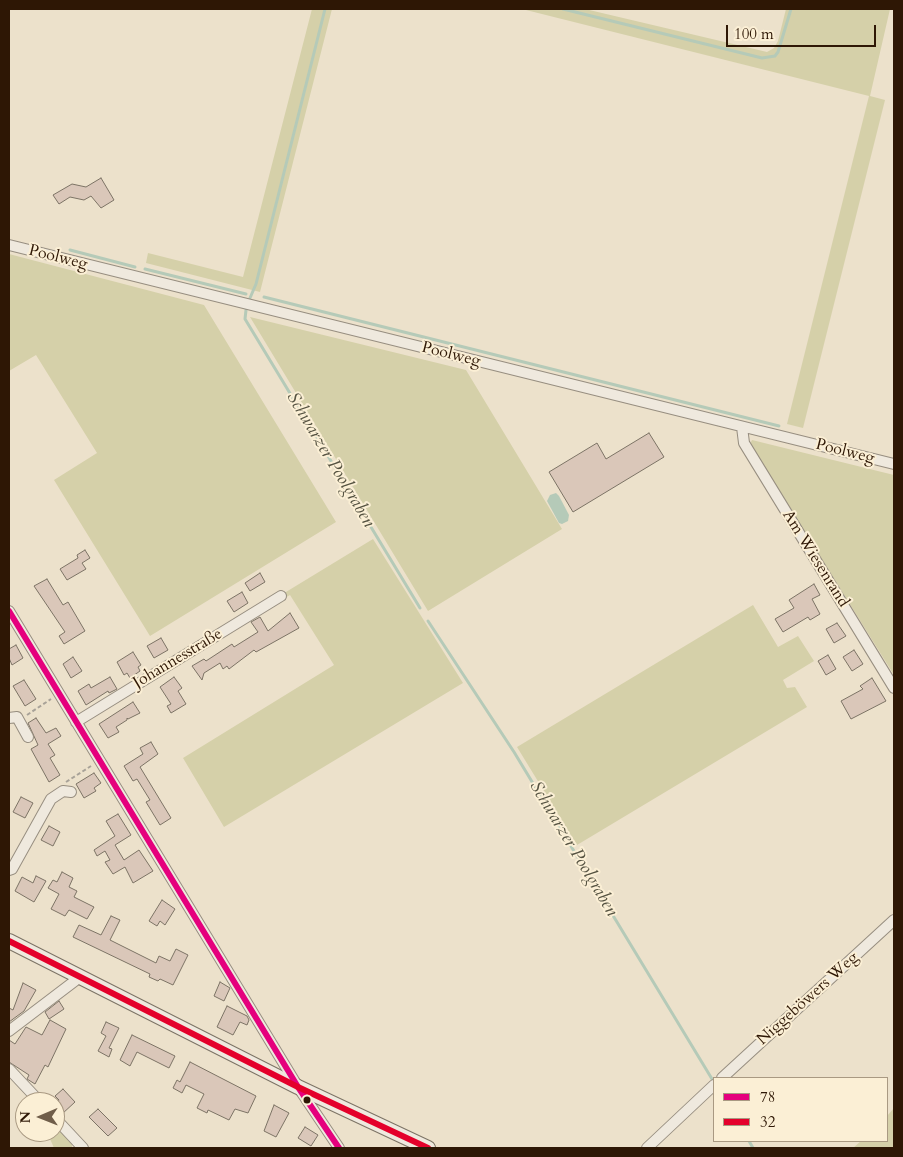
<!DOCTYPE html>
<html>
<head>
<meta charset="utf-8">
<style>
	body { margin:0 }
	#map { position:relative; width:903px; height:1157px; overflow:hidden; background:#ece1cb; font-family:Cardo,serif }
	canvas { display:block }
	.frame { position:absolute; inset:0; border:10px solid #2e1705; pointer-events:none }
	.legend { position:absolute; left:713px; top:1077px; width:175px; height:65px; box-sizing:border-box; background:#fbefd5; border:1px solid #a99982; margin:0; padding:6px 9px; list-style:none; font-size:15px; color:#2e1705 }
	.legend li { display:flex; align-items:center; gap:10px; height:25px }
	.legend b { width:25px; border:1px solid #a99982 }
	.north { position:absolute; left:15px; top:1092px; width:50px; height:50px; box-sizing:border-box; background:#fbefd5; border:1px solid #a99982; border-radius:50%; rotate:269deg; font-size:14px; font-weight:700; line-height:20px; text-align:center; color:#2e1705 }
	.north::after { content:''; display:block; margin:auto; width:18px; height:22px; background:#705e4a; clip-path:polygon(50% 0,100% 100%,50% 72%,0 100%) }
	.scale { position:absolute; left:726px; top:25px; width:150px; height:22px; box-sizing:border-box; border:2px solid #2e1705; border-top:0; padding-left:6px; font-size:15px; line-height:18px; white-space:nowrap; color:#2e1705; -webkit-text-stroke:4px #fbefd5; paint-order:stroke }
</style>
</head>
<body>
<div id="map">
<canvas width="903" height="1157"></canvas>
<div class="frame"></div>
<ul class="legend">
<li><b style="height:6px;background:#e5007d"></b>78</li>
<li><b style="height:6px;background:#e4002b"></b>32</li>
</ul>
<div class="north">N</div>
<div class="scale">100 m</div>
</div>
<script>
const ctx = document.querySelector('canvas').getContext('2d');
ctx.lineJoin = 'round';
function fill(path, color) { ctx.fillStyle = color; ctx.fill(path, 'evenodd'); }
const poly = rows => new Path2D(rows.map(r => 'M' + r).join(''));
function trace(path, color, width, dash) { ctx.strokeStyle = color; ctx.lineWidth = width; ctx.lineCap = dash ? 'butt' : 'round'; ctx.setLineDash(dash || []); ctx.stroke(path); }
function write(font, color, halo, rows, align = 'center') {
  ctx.font = font + ' Cardo,serif'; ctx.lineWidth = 4; ctx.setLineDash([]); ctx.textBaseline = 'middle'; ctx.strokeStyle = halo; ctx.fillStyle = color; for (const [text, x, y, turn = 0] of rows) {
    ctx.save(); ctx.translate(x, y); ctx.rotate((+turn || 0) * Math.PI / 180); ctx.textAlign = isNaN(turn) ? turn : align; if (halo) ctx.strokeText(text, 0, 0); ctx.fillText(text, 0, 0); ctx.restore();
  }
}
const green = poly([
	[312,9,332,9,260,292,146,263,148,253,243,277],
	[522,9,585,9,767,52,774,48,778,41,786,9,890,9,870,96,885,100,803,428,787,424,869,96],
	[9,254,204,305,336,522,150,636,54,480,97,453,36,355,9,371],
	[250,317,466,370,562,529,428,611],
	[752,440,894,475,894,675,750,444],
	[373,539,463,683,224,827,183,758,334,665,290,595,283,599,281,595],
	[753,605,778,647,798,636,814,661,783,680,787,688,795,687,807,707,577,845,517,747],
	[894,1108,894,1148,853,1148,861,1141,887,1141,887,1116],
	[55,1125,72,1142,72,1148,54,1148,47,1132,55,1132]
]);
const water = poly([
	[556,493,559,496,569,515,568,521,562,524,559,523,547,501,550,495]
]);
const stream = poly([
	[563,9,762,58,775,56,778,52,791,9],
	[70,250,135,267],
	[145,269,246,294],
	[264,297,779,426],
	[250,298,256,284,325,9],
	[246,310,245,319,420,608],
	[428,621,514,752,712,1079],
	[749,1141,753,1148]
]);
const building = poly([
	[101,178,114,200,101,208,91,196,84,200,70,197,59,204,53,195,72,184,86,187,101,178],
	[649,433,664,457,573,512,549,472,597,443,606,459,649,433],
	[85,550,90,558,82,563,86,569,67,580,60,569,78,558,77,555,85,550],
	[260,573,265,582,250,591,245,583,260,573],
	[47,579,63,605,68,602,85,631,64,644,59,636,65,632,34,586,47,579],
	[814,584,820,595,812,599,820,614,810,620,808,617,783,632,775,619,794,608,789,600,814,584],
	[242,592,248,603,234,612,227,601,242,592],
	[290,613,299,628,256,652,254,650,229,669,227,666,223,669,220,663,204,673,202,680,192,666,204,659,206,661,232,644,234,647,258,632,251,622,260,617,268,631,290,613],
	[837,623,846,636,834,643,826,629,837,623],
	[161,638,168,650,154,658,147,646,161,638],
	[16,645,23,658,12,665,9,658,9,649,16,645],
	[854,650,863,664,852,671,843,657,854,650],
	[133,652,141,665,138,667,140,671,130,678,127,673,124,675,117,662,133,652],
	[828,655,836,669,826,675,818,661,828,655],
	[73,657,82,671,71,678,63,664,73,657],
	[110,677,117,689,109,693,108,691,86,705,78,691,89,684,91,688,110,677],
	[174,677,182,688,178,691,186,704,171,713,167,706,171,704,160,687,174,677],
	[872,678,886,701,851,719,841,701,863,689,860,686,872,678],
	[24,680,36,699,25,706,13,686,24,680],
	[133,702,140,713,128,719,127,718,127,720,116,727,119,732,108,738,99,724,133,702],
	[36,718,46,733,56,728,61,736,48,744,55,755,50,758,60,775,49,782,31,749,38,745,28,723,36,718],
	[151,742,158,754,140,767,171,818,160,825,146,802,150,800,137,779,133,781,124,766,143,754,140,748,151,742],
	[94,773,101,783,94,788,96,791,84,798,76,784,94,773],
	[21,797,33,803,25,818,13,812,21,797],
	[118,814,131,835,115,845,124,860,139,850,153,871,133,883,125,867,113,874,105,862,110,860,105,851,97,856,94,850,115,836,106,821,118,814],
	[49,826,60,832,53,846,41,840,49,826],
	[62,872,73,878,69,887,77,891,74,897,94,907,87,919,69,910,65,916,51,909,59,894,48,888,53,880,57,882,62,872],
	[36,876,46,881,34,902,15,891,22,877,33,883,36,876],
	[162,900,175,909,165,925,160,921,157,926,149,921,162,900],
	[111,916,120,920,110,940,156,963,159,956,170,961,176,949,188,955,173,985,160,979,158,981,149,977,150,974,73,937,79,925,101,935,111,916],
	[220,982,230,988,224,1001,214,996,220,982],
	[23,983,36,990,24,1011,9,1022,9,1008,13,1010,23,983],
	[59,1001,64,1009,49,1019,45,1012,59,1001],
	[227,1006,247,1016,249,1020,247,1025,240,1022,233,1035,217,1027,227,1006],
	[50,1020,66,1029,48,1067,45,1065,35,1084,27,1079,29,1075,9,1062,9,1040,15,1044,26,1027,42,1035,50,1020],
	[106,1022,119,1028,109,1048,112,1049,109,1057,98,1051,106,1036,101,1033,106,1022],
	[132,1035,175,1056,169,1068,137,1052,130,1066,120,1060,132,1035],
	[190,1062,256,1096,248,1113,235,1109,229,1120,208,1110,207,1113,197,1108,204,1094,186,1085,182,1093,173,1088,177,1080,180,1082,190,1062],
	[63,1089,75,1102,62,1114,55,1106,59,1100,55,1096,63,1089],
	[274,1105,289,1113,276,1137,264,1131,274,1105],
	[98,1109,117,1128,108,1136,89,1117,98,1109],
	[305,1127,318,1135,311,1146,298,1138,305,1127]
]);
const path = poly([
	[27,715,51,699],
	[66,782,91,766]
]);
const street = poly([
	[9,245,894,464],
	[742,427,744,443,894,688],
	[9,611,298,1087,339,1148],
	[9,718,17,717,28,737],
	[76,722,281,596],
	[9,870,12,869,51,799,63,791,71,792],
	[9,1031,80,977],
	[9,1069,40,1102],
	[722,1078,894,920],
	[55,1118,83,1148],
	[647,1148,714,1085]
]);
const secondary = poly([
	[9,941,298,1087,428,1148]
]);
const bus1 = poly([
	[9,611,298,1087,339,1148]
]);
const bus2 = poly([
	[9,941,298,1087,428,1148]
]);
const markers = [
	[307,1100,4.5,"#2e1705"]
];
const streetNames = [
	["Poolweg",58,258,14],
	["Poolweg",451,355,14],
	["Poolweg",845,452,14],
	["Am Wiesenrand",815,559,58],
	["Johannesstraße",178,659,-31],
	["Niggeböwers Weg",808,999,-42]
];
const waterNames = [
	["Schwarzer Poolgraben",330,460,59],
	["Schwarzer Poolgraben",573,849,59]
];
fill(green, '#d5d0a9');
fill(water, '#b5cab8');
trace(stream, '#b5cab8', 3);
fill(building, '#dac7b9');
trace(building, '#7c7365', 1);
trace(street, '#978e80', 12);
trace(secondary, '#7c7365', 16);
trace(path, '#a8a298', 2, [4, 2.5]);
trace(street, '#efe9de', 10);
trace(secondary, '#efe9de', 14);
trace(bus1, '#e5007d', 6);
trace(bus2, '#e4002b', 6);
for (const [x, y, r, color] of markers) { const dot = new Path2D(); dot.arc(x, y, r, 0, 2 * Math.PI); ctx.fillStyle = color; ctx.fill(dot); trace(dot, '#fbefd5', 2); }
write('16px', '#2e1705', '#fbefd5', streetNames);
write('italic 18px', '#555241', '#fbefd5', waterNames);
</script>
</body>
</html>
